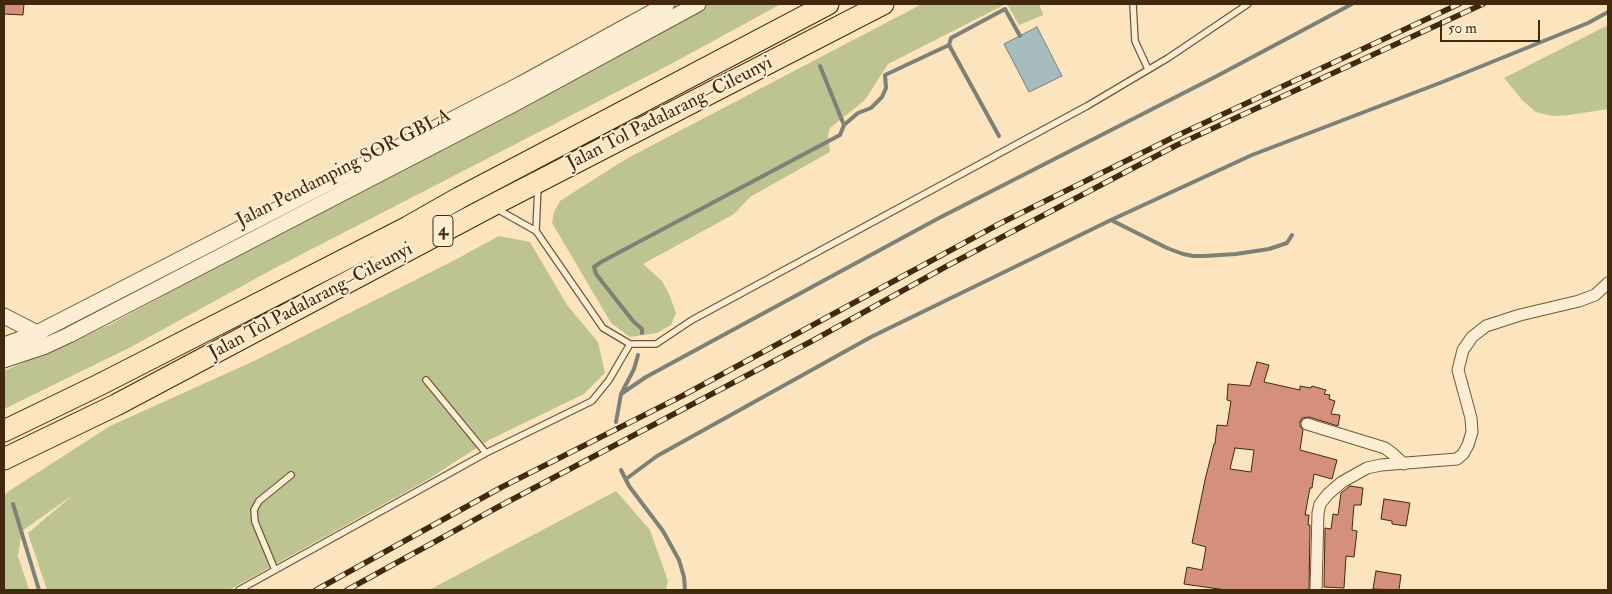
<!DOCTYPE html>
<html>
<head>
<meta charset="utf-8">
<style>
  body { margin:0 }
  #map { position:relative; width:1612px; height:594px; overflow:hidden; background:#fce4be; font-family:"IM FELL Double Pica",serif }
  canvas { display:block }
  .frame { position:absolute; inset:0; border:5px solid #41290d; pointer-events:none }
  .scale { position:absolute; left:1440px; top:20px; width:100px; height:22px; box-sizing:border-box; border:2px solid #41290d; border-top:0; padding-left:6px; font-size:15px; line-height:18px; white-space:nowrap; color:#41290d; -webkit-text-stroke:4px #fdedd5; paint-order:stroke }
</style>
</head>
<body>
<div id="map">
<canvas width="1612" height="594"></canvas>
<div class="frame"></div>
<div class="scale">50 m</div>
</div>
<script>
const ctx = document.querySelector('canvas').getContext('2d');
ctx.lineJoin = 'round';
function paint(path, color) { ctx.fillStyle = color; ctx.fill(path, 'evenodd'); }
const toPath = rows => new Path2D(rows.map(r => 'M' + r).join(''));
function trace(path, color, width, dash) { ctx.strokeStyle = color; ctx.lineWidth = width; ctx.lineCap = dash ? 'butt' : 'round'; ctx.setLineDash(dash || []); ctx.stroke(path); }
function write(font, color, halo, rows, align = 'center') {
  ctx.font = font + ' "IM FELL Double Pica",serif'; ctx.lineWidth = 4; ctx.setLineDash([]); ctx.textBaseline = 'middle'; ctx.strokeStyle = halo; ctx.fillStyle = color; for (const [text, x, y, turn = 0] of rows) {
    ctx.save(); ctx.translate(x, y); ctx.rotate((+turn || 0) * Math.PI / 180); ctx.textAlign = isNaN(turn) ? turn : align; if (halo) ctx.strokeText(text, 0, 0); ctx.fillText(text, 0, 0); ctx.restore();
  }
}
paint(toPath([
  [705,4,781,4,669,65,275,268,129,348,4,409,4,371,109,325],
  [922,4,1006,4,888,64,865,100,830,128,828,134,830,152,750,197,734,214,643,264,662,281,670,296,676,313,671,325,657,333,630,337,611,323,552,223,554,212,560,201,626,159],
  [1007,4,1039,4,1043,15,1019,25],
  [1608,25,1608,109,1569,115,1552,116,1536,112,1523,101,1504,78],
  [499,236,530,242,567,305,598,342,605,373,584,394,489,440,427,480,229,590,47,590,28,533,73,495,22,531,18,556,29,590,4,590,4,495,9,491,110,426,254,361,453,261],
  [616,491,650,530,668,581,666,590,429,590]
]), '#bec491');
const water = toPath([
  [1037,27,1062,76,1029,92,1004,44,1037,27]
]);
paint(water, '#a5bbbd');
trace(water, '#7d8177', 1);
trace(toPath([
  [949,45,951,38,1005,9,1020,36],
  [820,66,844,125],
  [1111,220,1167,248,1183,254,1193,256,1204,256,1236,254,1269,249,1287,243,1292,235],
  [642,333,642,329,633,321,596,274,594,267,601,262,840,135,844,125,858,113,871,108,882,97,886,88,885,75,949,45,999,136],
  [621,394,646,377,939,218,1215,77,1352,4],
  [616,422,621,394,634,369,638,355],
  [621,470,629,486,663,531,679,560,684,577,685,590],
  [626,479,657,456,871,337,1111,220,1252,155,1445,81,1588,23,1608,12],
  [13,504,39,590]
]), '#7d8177', 4);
const building = toPath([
  [4,4,24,4,23,15,4,14,4,4],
  [1257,362,1269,365,1264,382,1300,390,1300,386,1311,388,1312,386,1326,390,1324,394,1330,395,1329,399,1335,401,1331,414,1340,415,1338,426,1309,417,1302,418,1300,422,1300,426,1303,430,1300,450,1337,460,1332,479,1314,474,1312,488,1310,488,1305,515,1309,515,1308,525,1310,525,1309,590,1226,590,1184,584,1187,567,1202,570,1206,547,1192,543,1205,480,1214,444,1215,444,1217,425,1227,426,1231,401,1227,400,1228,384,1250,386,1257,362],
  [1235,448,1254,450,1251,472,1230,469,1235,448],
  [1350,486,1363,488,1361,505,1354,505,1352,530,1357,531,1354,557,1346,556,1344,588,1324,587,1325,528,1331,529,1333,514,1338,515,1341,493,1350,486],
  [1384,499,1410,503,1406,526,1392,524,1392,521,1381,519,1384,499],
  [1376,571,1401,575,1399,590,1373,589,1376,571]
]);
paint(building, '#d58f7d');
trace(building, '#41290d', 1);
const service = toPath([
  [1133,4,1135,41,1148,69],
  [497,209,536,231,603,328,630,344,656,344,692,320,1087,106,1168,58,1248,4],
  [536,231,538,186],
  [426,380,486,453],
  [275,570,255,522,254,510,259,501,291,475],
  [239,590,486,453,592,401,609,380,630,344]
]);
const minor = toPath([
  [1307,424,1385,448,1393,454,1404,464],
  [1316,590,1318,513,1320,504,1328,494,1342,482,1367,468,1381,465,1457,459,1463,454,1468,445,1472,432,1471,418,1458,370,1463,350,1472,337,1486,326,1520,315,1579,301,1595,295,1608,283]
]);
const tertiary = toPath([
  [4,316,37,333,40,338],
  [4,345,37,333,521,84,667,4],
  [4,360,43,347,69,335,512,105,698,4]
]);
const motorway = toPath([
  [4,431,99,385,408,227,459,198,828,4],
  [4,459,116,405,491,206,883,4]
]);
trace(service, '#705839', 8);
trace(minor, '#705839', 13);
trace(tertiary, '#705839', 17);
trace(motorway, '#41290d', 23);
trace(service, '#fdedd5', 5.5);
trace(minor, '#fdedd5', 11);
trace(tertiary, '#fdedd5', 15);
trace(motorway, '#fce4be', 21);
const rail = toPath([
  [316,590,502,487,682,396,999,224,1172,138,1459,4],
  [347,590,498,507,812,341,947,266,1177,145,1483,4]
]);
trace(rail, '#41290d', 5.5);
trace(rail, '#fdedd5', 4, [11]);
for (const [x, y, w] of [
  [443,231,20]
]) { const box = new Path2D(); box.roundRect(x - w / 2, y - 15.5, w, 31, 4); ctx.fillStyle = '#fdedd5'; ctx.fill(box); trace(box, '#41290d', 1); }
write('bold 18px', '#41290d', null, [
  ["4",443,231]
]);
write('19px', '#41290d', '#fdedd5', [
  ["Jalan Tol Padalarang–Cileunyi",670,114,-27],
  ["Jalan Pendamping SOR GBLA",344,169,-27],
  ["Jalan Tol Padalarang–Cileunyi",311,302,-28]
]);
</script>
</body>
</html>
